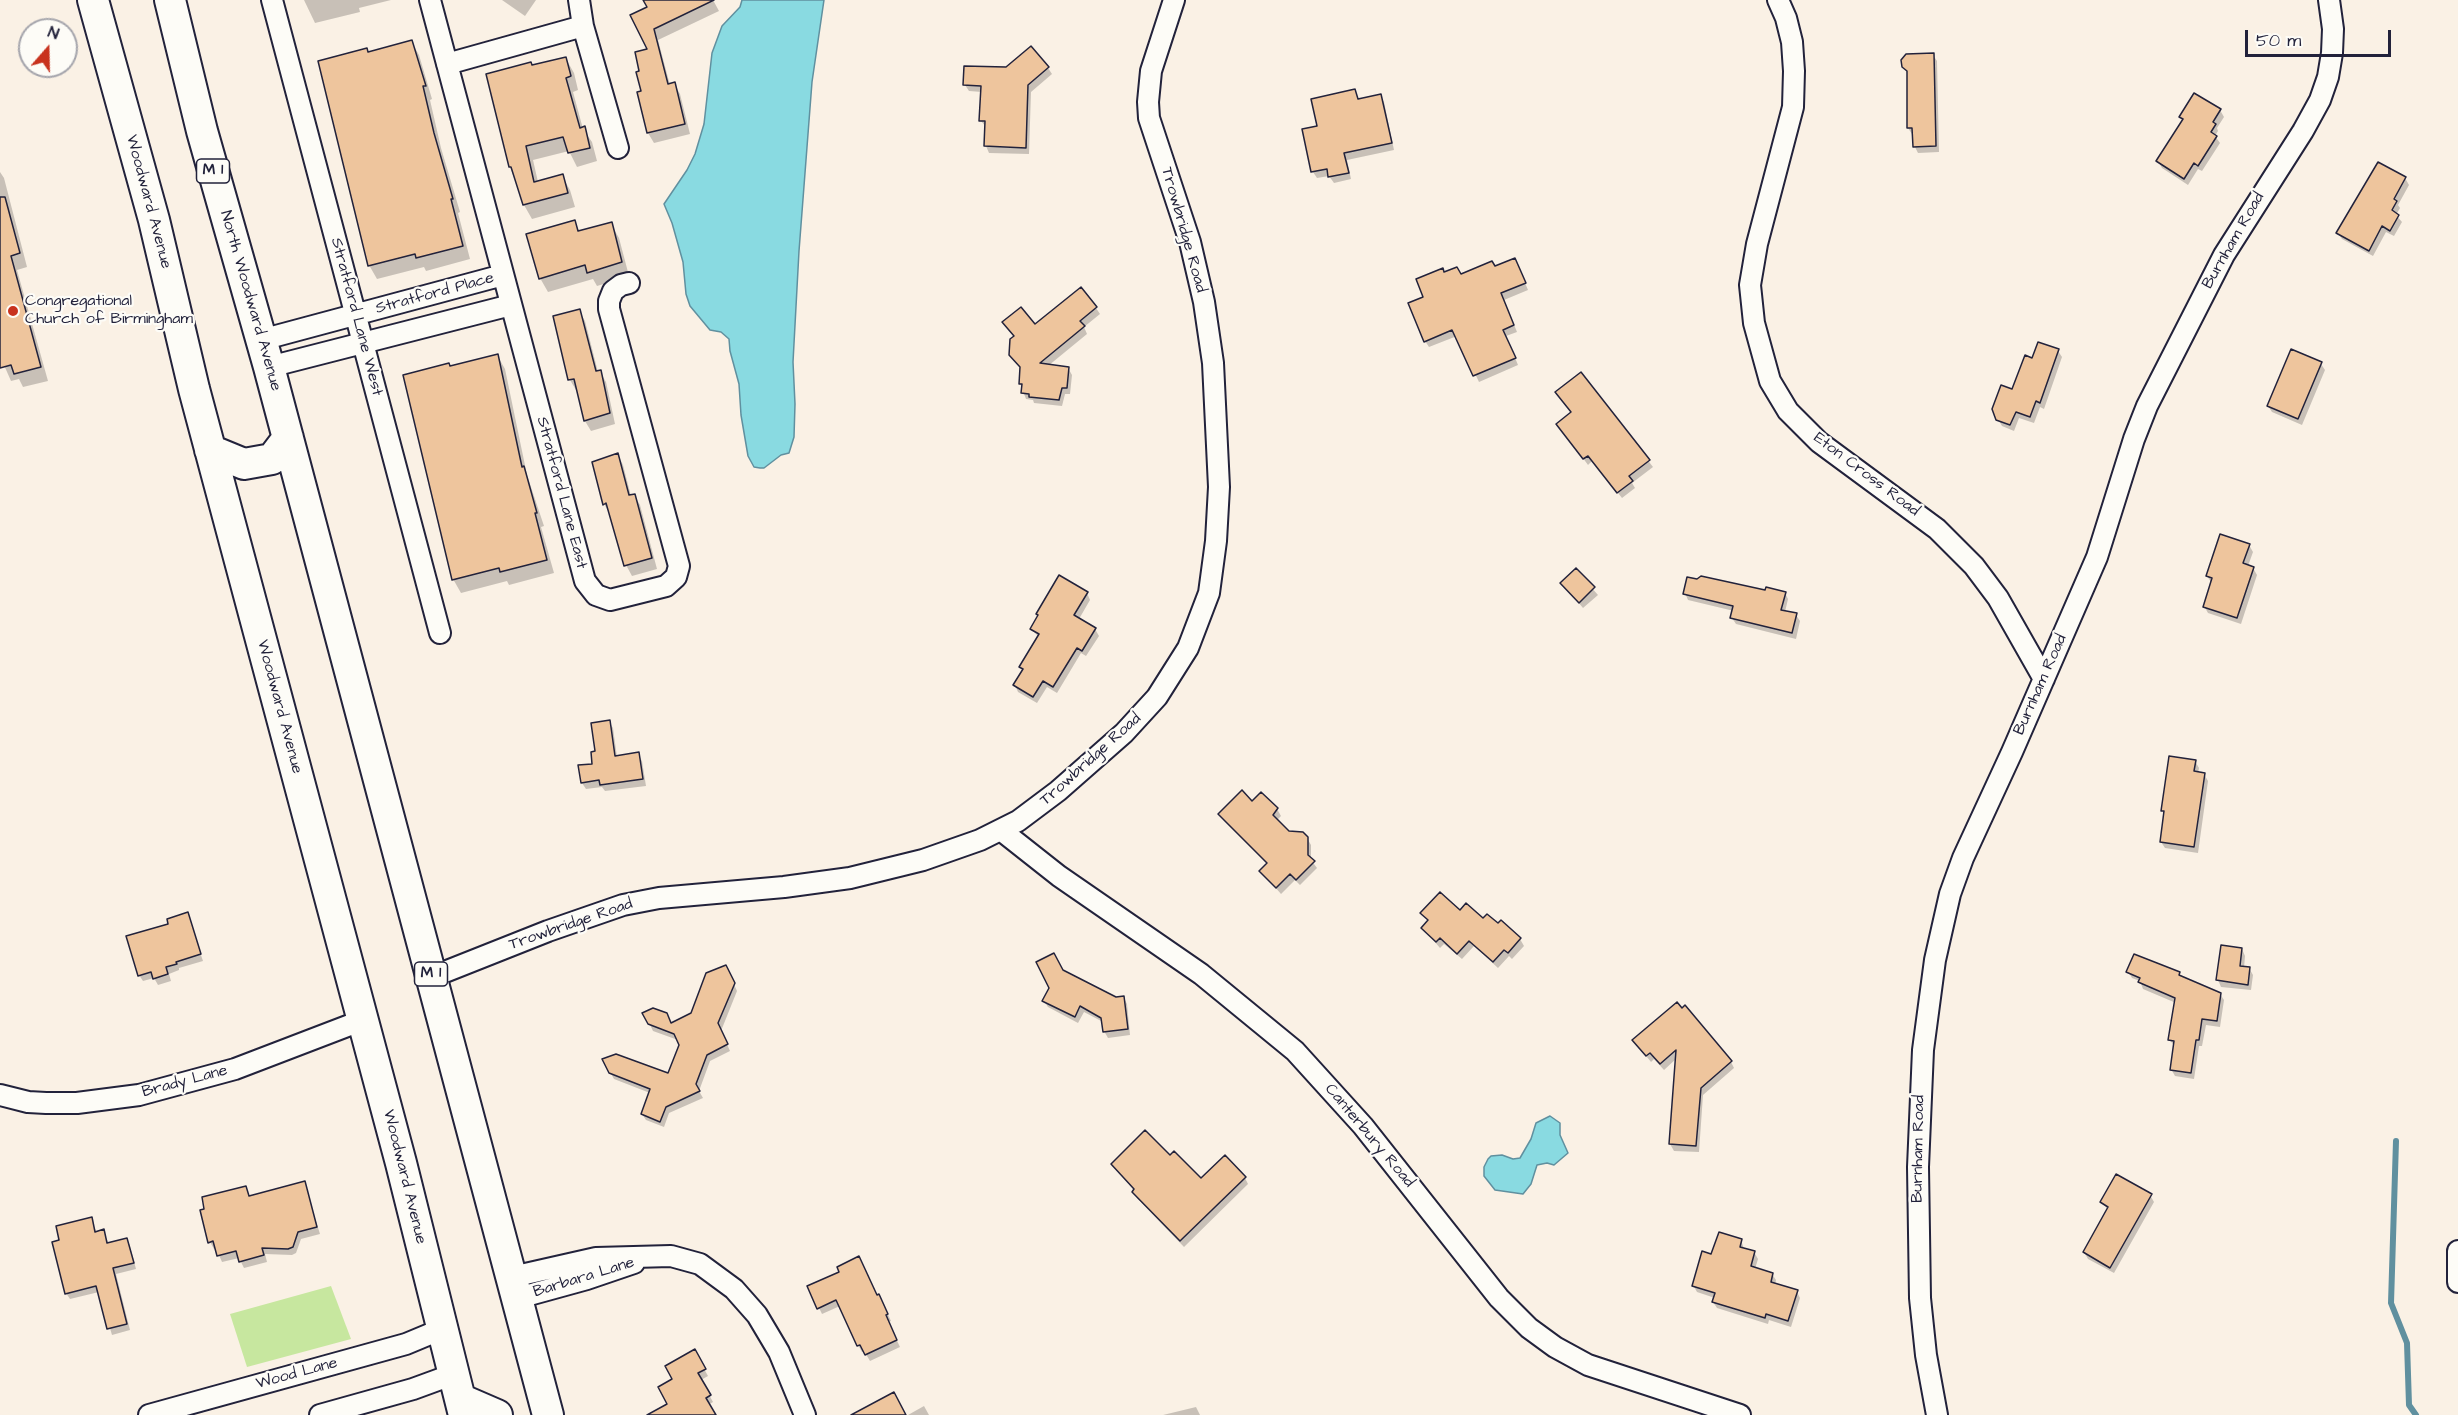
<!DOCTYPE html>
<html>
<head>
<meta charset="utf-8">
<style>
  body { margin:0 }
  #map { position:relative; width:2458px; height:1415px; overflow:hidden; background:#faf1e5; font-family:"Architects Daughter",sans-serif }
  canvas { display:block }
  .north { position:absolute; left:18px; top:18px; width:60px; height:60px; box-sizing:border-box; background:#fdfcf7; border:2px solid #a5a5ac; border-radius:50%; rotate:20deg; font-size:16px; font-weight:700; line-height:24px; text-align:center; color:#22223b }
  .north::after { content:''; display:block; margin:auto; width:21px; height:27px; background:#c8321e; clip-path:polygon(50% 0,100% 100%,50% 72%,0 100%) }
  .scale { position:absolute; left:2245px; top:30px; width:146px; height:27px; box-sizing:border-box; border:3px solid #22223b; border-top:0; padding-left:8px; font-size:18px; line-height:21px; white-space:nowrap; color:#22223b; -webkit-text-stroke:4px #fdfcf7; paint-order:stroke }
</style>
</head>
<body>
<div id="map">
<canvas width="2458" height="1415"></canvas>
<div class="north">N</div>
<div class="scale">50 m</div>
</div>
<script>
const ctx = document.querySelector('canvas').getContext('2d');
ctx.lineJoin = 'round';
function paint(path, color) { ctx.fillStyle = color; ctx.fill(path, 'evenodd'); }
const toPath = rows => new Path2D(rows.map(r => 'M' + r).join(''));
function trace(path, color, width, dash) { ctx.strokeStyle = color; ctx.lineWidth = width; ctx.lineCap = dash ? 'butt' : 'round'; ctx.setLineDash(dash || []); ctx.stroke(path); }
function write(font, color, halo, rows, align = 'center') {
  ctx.font = font + ' "Architects Daughter",sans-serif'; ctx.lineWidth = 4.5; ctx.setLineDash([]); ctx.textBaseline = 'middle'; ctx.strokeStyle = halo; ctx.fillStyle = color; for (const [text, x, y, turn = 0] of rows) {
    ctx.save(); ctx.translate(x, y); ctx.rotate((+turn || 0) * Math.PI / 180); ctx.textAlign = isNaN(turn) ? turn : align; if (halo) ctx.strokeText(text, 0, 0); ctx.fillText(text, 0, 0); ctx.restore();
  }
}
paint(toPath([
  [331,1286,351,1339,247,1367,230,1314]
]), '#c7e79f');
const water = toPath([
  [742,0,824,0,812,82,799,251,793,362,795,404,794,437,789,453,781,455,764,468,760,468,754,467,748,456,741,415,739,384,730,351,729,339,721,332,710,330,690,306,686,294,683,262,672,223,664,204,687,170,695,154,704,124,712,53,722,26,740,7,742,0],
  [1550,1116,1560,1123,1560,1135,1568,1153,1554,1165,1547,1163,1537,1165,1531,1184,1523,1194,1495,1190,1484,1176,1484,1167,1488,1159,1491,1156,1502,1155,1513,1159,1520,1158,1531,1139,1536,1123,1550,1116]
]);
paint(water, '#89dae1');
trace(water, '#60909f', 1.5);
paint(toPath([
  [304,0,391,0,359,8,360,12,315,23],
  [502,0,536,0,525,16],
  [645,0,713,0,719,11,658,40,670,85,674,84,680,94,690,134,654,143,648,133,641,72,649,50,649,8],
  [411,41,419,55,432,99,430,100,441,148,460,212,458,213,470,259,426,271,424,267,377,279,369,265],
  [1933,55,1937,61,1939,152,1918,153,1915,147,1914,134,1912,134,1908,128,1907,73,1903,66],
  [566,59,574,73,578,90,573,92,583,129,592,142,597,161,577,167,569,151,533,160,538,182,562,176,570,190,575,207,532,219,524,205,510,167,533,67],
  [1048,68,1052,74,1031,92,1029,154,989,153,986,146,986,127,981,121,982,92,969,91,965,85],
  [1354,90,1359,100,1380,96,1384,102,1394,150,1347,160,1351,179,1334,183,1329,176,1317,178,1313,172,1303,130,1319,127],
  [2220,110,2224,117,2217,128,2218,131,2215,136,2220,143,2202,171,2198,169,2188,185,2162,168,2158,161,2184,122,2181,117],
  [0,172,4,178,27,267,17,270,48,381,23,387,19,379,11,381,0,356],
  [2405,178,2409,185,2398,205,2400,208,2396,215,2402,222,2394,236,2386,232,2373,256,2342,239,2338,233],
  [574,221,580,232,611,224,619,238,629,276,597,286,593,279,548,292,540,278],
  [1518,266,1528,290,1504,300,1517,332,1506,336,1518,365,1479,382,1457,336,1429,347,1425,341,1425,298,1444,274,1461,276,1495,268],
  [1096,308,1100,314,1084,327,1087,334,1048,366,1068,368,1072,375,1070,394,1065,394,1062,406,1034,403,1033,400,1026,399,1020,383,1022,370,1010,355,1015,337,1004,323,1035,326],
  [579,311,585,321,598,372,600,372,606,382,615,424,591,431,585,421,578,390,576,390,570,380,555,317],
  [2058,351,2062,357,2044,409,2040,407,2034,423,2019,418,2014,431,2002,426,1998,419,2033,360],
  [2292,351,2321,364,2325,370,2302,425,2272,412,2268,406],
  [497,355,505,369,527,475,544,526,541,527,554,573,509,585,507,581,461,593,453,579,450,368],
  [1581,374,1653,467,1632,483,1635,488,1622,498,1592,461,1588,465,1558,424,1572,413],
  [618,455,623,465,631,496,634,495,640,505,657,569,632,576,626,565,610,514,604,504],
  [2249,545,2253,552,2248,566,2253,568,2257,575,2241,624,2208,613,2204,606,2211,582,2207,576],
  [1576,570,1598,595,1583,608,1562,583],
  [1766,592,1785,593,1788,599,1785,612,1796,615,1800,621,1796,639,1736,624,1732,618,1734,611,1688,600,1685,593],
  [1087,593,1090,600,1079,619,1095,629,1099,636,1086,656,1081,653,1057,693,1047,687,1037,703,1018,692,1015,685,1023,671,1021,667,1039,637,1031,629],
  [609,722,613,728,617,757,638,754,642,761,646,786,605,791,602,787,586,789,582,783,594,765,596,753],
  [2195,761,2199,768,2198,774,2204,774,2208,781,2198,853,2165,848,2161,842,2165,815,2163,811],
  [1261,794,1277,809,1281,816,1276,821,1288,832,1307,838,1311,845,1311,860,1317,868,1300,885,1295,880,1281,894,1261,871,1268,865,1224,821,1220,815,1252,803],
  [1460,912,1498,926,1501,922,1520,939,1524,946,1512,959,1509,956,1498,968,1474,946,1462,959,1444,944,1440,948,1423,928,1429,922,1422,913],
  [187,914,203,961,179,968,179,970,169,974,171,981,158,985,154,978,143,981,139,975,170,925],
  [2242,949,2245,956,2244,968,2249,968,2253,975,2251,990,2221,987,2218,980],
  [1062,971,1116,999,1124,998,1127,1004,1130,1035,1108,1038,1104,1031,1103,1022,1084,1012,1078,1023,1048,1007,1044,1001],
  [2128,971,2179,973,2182,978,2220,994,2224,1000,2220,1027,2206,1025,2202,1046,2199,1046,2194,1079,2175,1076,2171,1069,2174,1046,2170,1040,2176,1003,2143,989,2140,981,2132,978],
  [729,973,737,991,721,1031,730,1051,710,1061,699,1091,703,1098,669,1113,664,1127,646,1120,642,1114,650,1093,614,1079,610,1072,669,1075,680,1045,678,1040,653,1031,645,1014,671,1024,692,1015],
  [1634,1041,1731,1062,1734,1068,1703,1095,1699,1152,1674,1151,1670,1144,1677,1058,1664,1070,1654,1059,1651,1062],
  [1170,1157,1201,1180,1245,1178,1248,1184,1184,1247,1137,1198,1134,1192,1135,1191,1112,1165],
  [304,1183,320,1234,301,1239,296,1253,292,1255,265,1254,267,1262,244,1268,239,1258,222,1262,216,1248,214,1249,210,1242,245,1188,250,1198],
  [2150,1195,2154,1202,2114,1273,2088,1259,2084,1252,2108,1210,2102,1202],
  [91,1219,97,1233,103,1231,109,1244,127,1239,130,1246,136,1269,116,1274,130,1330,112,1335,99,1292,70,1299,66,1293,61,1242],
  [1741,1240,1744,1249,1754,1252,1758,1259,1755,1269,1772,1274,1776,1280,1775,1285,1797,1292,1800,1298,1791,1327,1769,1320,1768,1324,1717,1308,1713,1302,1715,1298,1697,1292,1693,1285,1712,1256],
  [809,1287,877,1296,882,1302,891,1321,888,1322,900,1347,870,1361,864,1351,862,1352,858,1345,840,1306,822,1314],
  [694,1351,708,1376,701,1380,713,1402,708,1405,714,1415,670,1415,669,1404,674,1379],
  [924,1406,929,1415,908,1415],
  [1196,1407,1200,1415,1163,1415]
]), '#0003');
trace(toPath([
  [2396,1141,2391,1303,2407,1343,2409,1405,2416,1415]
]), '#60909f', 6);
const building = toPath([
  [643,0,714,0,654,29,668,84,675,82,685,124,647,133,637,92,641,91,636,72,639,71,635,52,647,49,630,15,647,7,643,0],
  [412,40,426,86,423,86,434,133,453,199,451,199,463,246,416,258,415,254,368,266,318,61,367,48,368,52,412,40],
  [1031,46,1049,67,1028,85,1026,148,984,146,985,121,979,121,981,86,963,85,964,66,1006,67,1031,46],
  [1934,53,1936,146,1913,147,1912,128,1907,128,1907,71,1902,67,1901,60,1906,54,1934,53],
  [566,57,571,76,566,78,580,128,585,126,590,148,568,153,563,137,526,146,534,182,563,174,568,193,523,205,511,167,509,167,486,74,531,62,532,65,566,57],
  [1355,89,1358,99,1381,94,1392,143,1344,153,1349,173,1328,177,1327,169,1311,172,1302,129,1317,126,1311,99,1355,89],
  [2194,93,2221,109,2213,122,2216,124,2211,132,2217,136,2198,166,2194,163,2184,179,2156,161,2183,119,2179,117,2194,93],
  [2378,162,2406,177,2394,199,2397,201,2392,210,2399,215,2390,231,2382,226,2369,251,2336,233,2378,162],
  [0,197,5,197,20,253,11,256,41,367,14,374,11,365,0,368,0,197],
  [575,220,578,231,612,222,622,262,587,273,585,265,539,279,526,234,575,220],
  [1515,258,1526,283,1501,293,1514,325,1503,330,1516,358,1473,376,1452,330,1424,342,1408,303,1423,297,1416,279,1443,268,1444,272,1457,267,1461,274,1492,261,1495,266,1515,258],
  [1081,287,1097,307,1080,321,1085,326,1040,363,1069,367,1067,388,1062,388,1059,400,1029,397,1029,394,1021,393,1022,384,1019,384,1020,367,1009,355,1010,339,1014,336,1002,322,1021,307,1035,324,1081,287],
  [580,309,596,371,601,370,610,413,584,421,574,379,568,380,553,316,580,309],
  [2038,342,2059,349,2040,403,2036,401,2030,417,2016,412,2010,425,1996,420,1992,409,2001,385,2012,389,2025,355,2032,358,2038,342],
  [2291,349,2322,362,2298,419,2267,406,2291,349],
  [498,354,522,467,524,466,537,513,535,513,547,560,500,572,499,568,452,580,403,375,449,363,450,366,498,354],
  [1581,372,1650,460,1629,476,1633,481,1617,493,1588,456,1583,459,1556,424,1571,412,1555,392,1581,372],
  [618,453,629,495,635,494,652,558,624,566,606,503,603,505,592,462,618,453],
  [2220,534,2250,544,2243,563,2254,567,2237,618,2203,607,2212,578,2206,576,2220,534],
  [1576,568,1595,587,1579,603,1560,583,1576,568],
  [1059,575,1088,592,1074,615,1096,628,1082,651,1077,648,1053,687,1043,681,1033,697,1013,685,1023,669,1019,667,1039,634,1030,629,1038,615,1036,614,1059,575],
  [1701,576,1765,590,1766,587,1786,592,1781,610,1797,613,1792,633,1730,618,1733,606,1683,594,1687,577,1697,579,1701,576],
  [610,720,615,756,639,752,643,779,600,785,599,780,581,783,578,765,592,764,591,752,595,751,591,723,610,720],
  [2169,756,2196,760,2194,771,2205,773,2194,847,2160,842,2164,811,2161,811,2169,756],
  [1242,790,1252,801,1261,792,1278,808,1273,815,1289,831,1303,832,1308,837,1308,855,1315,861,1296,880,1290,874,1276,888,1259,871,1267,863,1218,814,1242,790],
  [1440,892,1460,910,1466,903,1483,918,1487,914,1498,923,1501,920,1521,938,1508,953,1504,950,1493,962,1469,941,1457,954,1440,938,1436,942,1421,928,1428,920,1420,913,1440,892],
  [188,912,201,954,176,962,177,964,166,967,168,974,153,979,151,972,138,976,126,936,168,924,167,919,188,912],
  [2221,945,2242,948,2240,966,2250,967,2248,985,2216,980,2221,945],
  [1054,953,1063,970,1116,997,1124,996,1128,1029,1103,1032,1101,1018,1080,1006,1075,1017,1042,1001,1049,988,1036,962,1054,953],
  [2134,954,2180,972,2179,975,2221,993,2217,1021,2202,1019,2199,1040,2196,1040,2191,1073,2170,1070,2174,1041,2168,1040,2175,998,2138,982,2140,978,2126,972,2134,954],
  [726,965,735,983,718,1023,728,1044,707,1055,696,1084,700,1091,666,1107,660,1122,641,1114,650,1089,609,1073,602,1059,616,1054,668,1073,679,1045,674,1034,648,1024,642,1013,653,1008,667,1013,671,1023,691,1013,706,973,726,965],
  [1677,1002,1682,1008,1685,1005,1732,1061,1701,1088,1696,1146,1669,1144,1676,1050,1660,1064,1650,1053,1646,1056,1632,1040,1677,1002],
  [1145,1130,1170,1155,1174,1151,1201,1178,1225,1155,1246,1177,1180,1241,1132,1192,1134,1189,1111,1164,1145,1130],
  [2116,1174,2152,1194,2110,1268,2083,1252,2108,1207,2100,1202,2116,1174],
  [305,1181,317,1227,298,1232,293,1247,288,1249,262,1248,264,1255,239,1262,236,1251,217,1256,213,1241,208,1243,200,1210,204,1209,202,1197,246,1186,249,1196,305,1181],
  [92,1217,95,1232,104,1229,107,1243,127,1238,134,1263,113,1268,127,1324,107,1329,96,1286,65,1294,52,1242,59,1240,56,1226,92,1217],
  [1719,1232,1742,1239,1740,1247,1755,1251,1751,1266,1773,1273,1771,1282,1798,1290,1788,1321,1766,1314,1765,1318,1712,1302,1715,1293,1692,1286,1702,1251,1711,1254,1719,1232],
  [859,1256,877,1295,879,1294,888,1314,886,1315,897,1340,865,1355,860,1345,857,1346,836,1300,817,1309,807,1286,839,1272,837,1267,859,1256],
  [695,1349,706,1369,698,1373,711,1395,706,1398,716,1415,647,1415,667,1404,658,1387,672,1379,665,1366,695,1349],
  [894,1392,906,1415,851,1415,894,1392]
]);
paint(building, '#eec59d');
trace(building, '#22223b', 1.5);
const minor = toPath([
  [272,0,440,633],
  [430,0,585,581,596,595,610,600,666,586,676,577,679,566,609,309,609,301,613,291,621,285,629,283],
  [579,0,583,26,618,148],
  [1778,0,1786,18,1792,42,1794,71,1793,107,1757,244,1750,285,1754,323,1770,381,1788,411,1819,442,1937,529,1974,566,1998,598,2044,679],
  [447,64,583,26],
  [261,340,503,275],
  [269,367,511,305],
  [1002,831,1059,876,1201,974,1295,1051,1363,1126,1499,1298,1529,1328,1555,1347,1588,1365,1740,1415],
  [432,977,548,931,623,905,659,898,784,887,850,878,923,860,980,840,1018,821,1058,791,1124,733,1157,697,1188,648,1209,593,1216,541,1219,487,1213,363,1204,302,1190,242,1149,118,1148,102,1151,71,1174,0],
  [0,1095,28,1102,46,1103,77,1103,139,1095,235,1069,363,1020],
  [2458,1251,2458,1282],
  [512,1277,596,1258,671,1256,700,1264,734,1289,757,1315,779,1352,805,1415],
  [518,1298,587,1279,634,1263],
  [149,1415,406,1344,442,1329],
  [320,1415,413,1389,454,1374],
  [1937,1415,1926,1355,1920,1298,1918,1167,1923,1050,1935,960,1950,894,1963,858,2012,752,2097,557,2134,439,2147,406,2224,255,2303,131,2320,100,2328,77,2332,53,2333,29,2329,0]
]);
const primary = toPath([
  [93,0,154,220,194,389,401,1163,464,1415],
  [170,0,202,131,269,367,548,1415],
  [210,450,244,464,272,459,288,438],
  [460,1399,497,1415]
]);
trace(minor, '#22223b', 24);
trace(primary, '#22223b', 34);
trace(minor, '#fdfcf7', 20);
trace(primary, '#fdfcf7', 30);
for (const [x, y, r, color] of [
  [13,311,6,"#c8321e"]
]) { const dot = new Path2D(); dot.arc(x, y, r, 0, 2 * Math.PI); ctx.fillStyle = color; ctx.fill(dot); trace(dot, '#fdfcf7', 2); }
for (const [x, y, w] of [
  [213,171,33],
  [431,974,33]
]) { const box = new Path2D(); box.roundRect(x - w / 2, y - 12, w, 24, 4.5); ctx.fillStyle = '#fdfcf7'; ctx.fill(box); trace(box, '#22223b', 1.5); }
write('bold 15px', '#22223b', null, [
  ["M 1",213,171],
  ["M 1",431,974]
]);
write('16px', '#22223b', '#fdfcf7', [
  ["Woodward Avenue",148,202,75],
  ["Trowbridge Road",1183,230,74],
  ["Burnham Road",2234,241,-60],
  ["Stratford Place",435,294,-15],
  ["North Woodward Avenue",250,301,74],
  ["Stratford Lane West",356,317,75],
  ["Eton Cross Road",1866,475,37],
  ["Stratford Lane East",561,493,75],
  ["Burnham Road",2041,685,-66],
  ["Woodward Avenue",279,707,75],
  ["Trowbridge Road",1091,760,-42],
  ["Trowbridge Road",571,925,-19],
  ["Brady Lane",185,1082,-15],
  ["Canterbury Road",1369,1136,50],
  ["Burnham Road",1919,1149,-89],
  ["Woodward Avenue",404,1177,76],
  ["Barbara Lane",584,1278,-17],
  ["Wood Lane",297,1374,-15]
]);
write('16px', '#22223b', '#fdfcf7', [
  ["Congregational",25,302],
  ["Church of Birmingham",25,320]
], 'left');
</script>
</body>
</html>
